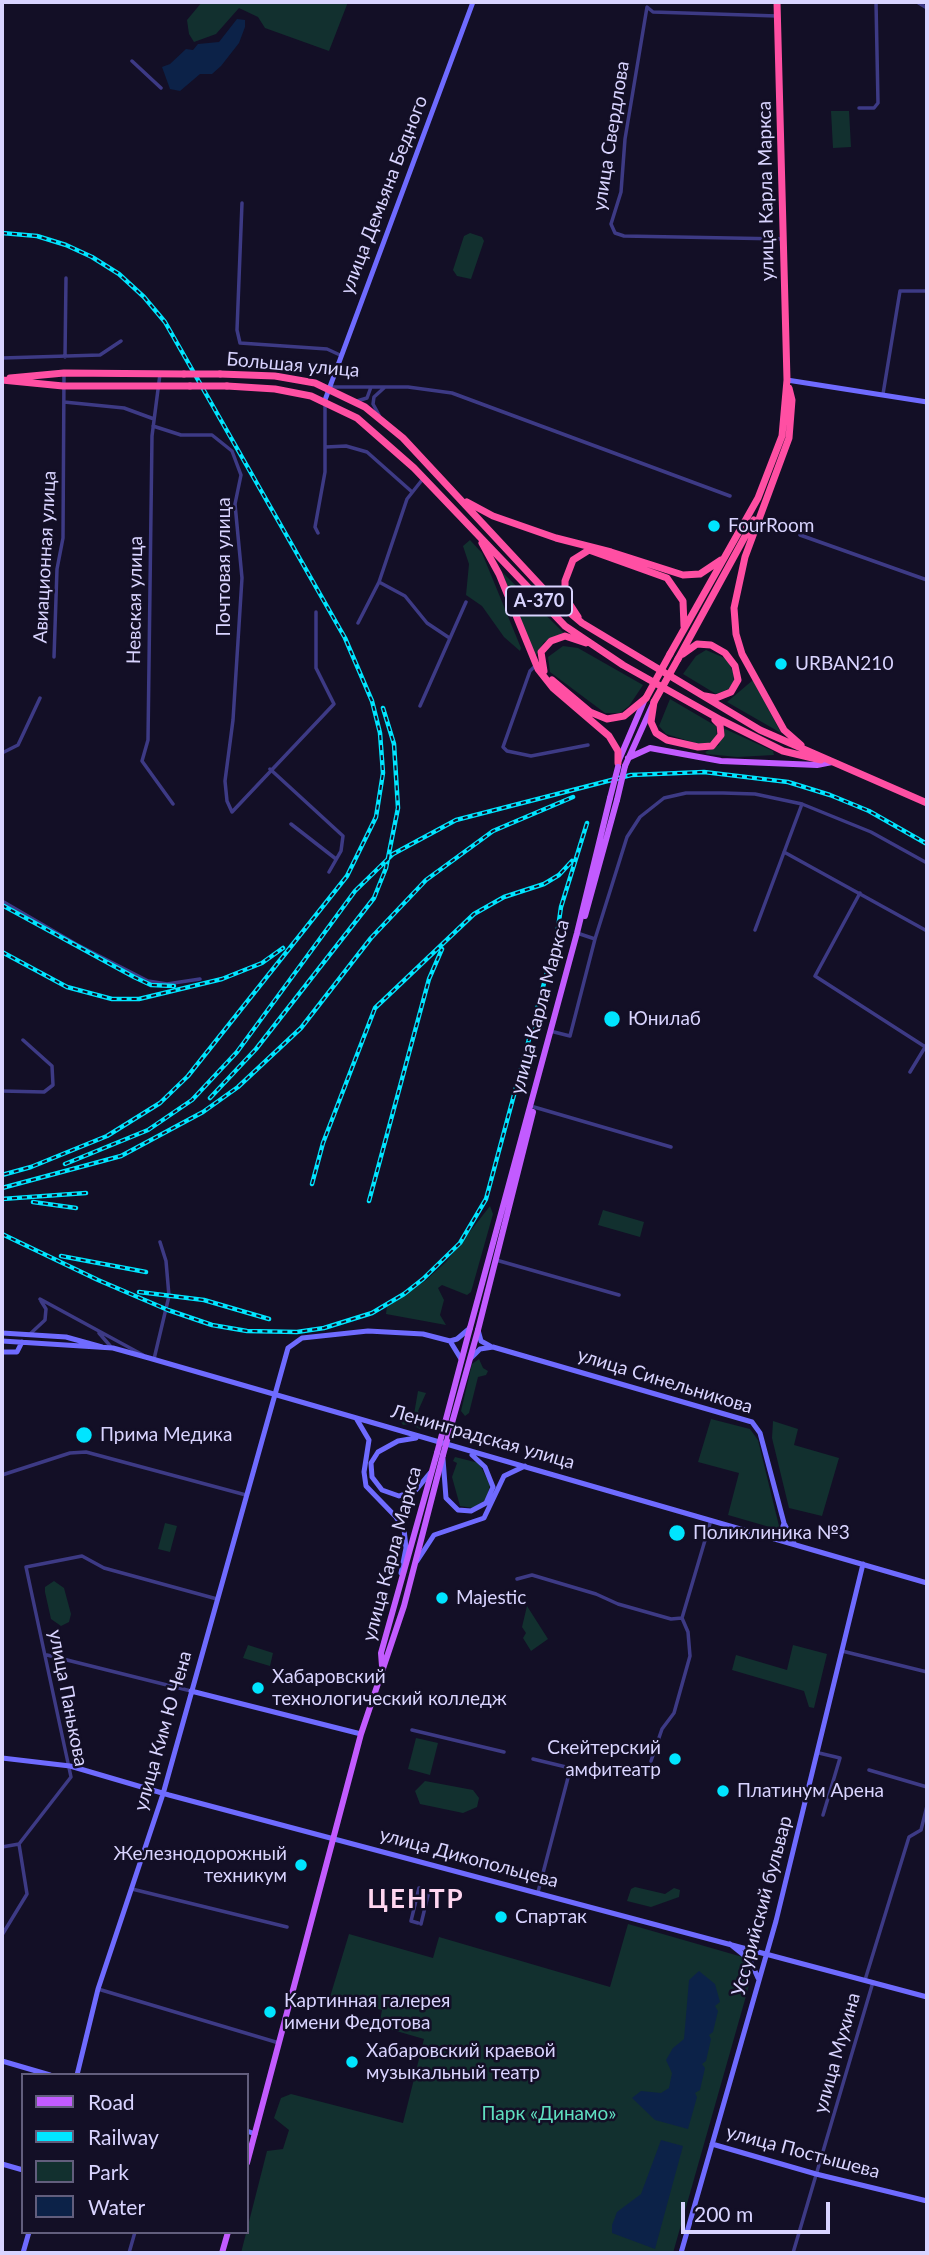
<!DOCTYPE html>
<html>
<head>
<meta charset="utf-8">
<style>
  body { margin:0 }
  #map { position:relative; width:929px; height:2255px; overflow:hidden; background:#130f26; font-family:Lato,sans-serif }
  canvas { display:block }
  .frame { position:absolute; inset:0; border:4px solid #d9d4ff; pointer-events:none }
  .legend { position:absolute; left:21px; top:2073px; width:228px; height:161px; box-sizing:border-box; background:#130f26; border:2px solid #625e7d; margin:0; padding:9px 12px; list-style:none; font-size:21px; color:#d9d4ff }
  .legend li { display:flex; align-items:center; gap:14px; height:35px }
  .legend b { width:35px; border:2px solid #625e7d }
  .scale { position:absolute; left:681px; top:2202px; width:149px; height:32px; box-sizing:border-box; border:4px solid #d9d4ff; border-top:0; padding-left:9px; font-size:21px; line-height:24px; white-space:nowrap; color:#d9d4ff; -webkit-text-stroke:5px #130f26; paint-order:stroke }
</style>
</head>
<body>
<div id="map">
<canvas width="929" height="2255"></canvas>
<div class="frame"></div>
<ul class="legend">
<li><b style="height:9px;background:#c25bff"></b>Road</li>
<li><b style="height:9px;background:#00e5ff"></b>Railway</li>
<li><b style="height:19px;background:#12302f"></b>Park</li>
<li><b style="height:19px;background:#0c2248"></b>Water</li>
</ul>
<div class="scale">200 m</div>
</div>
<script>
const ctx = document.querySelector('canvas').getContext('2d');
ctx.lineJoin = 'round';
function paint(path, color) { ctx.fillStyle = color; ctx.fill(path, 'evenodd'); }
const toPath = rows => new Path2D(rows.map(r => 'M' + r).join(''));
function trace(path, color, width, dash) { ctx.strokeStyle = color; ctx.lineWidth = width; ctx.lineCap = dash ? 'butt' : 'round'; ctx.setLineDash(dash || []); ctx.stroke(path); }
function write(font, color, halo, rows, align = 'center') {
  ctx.font = font + ' Lato,sans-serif'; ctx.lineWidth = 5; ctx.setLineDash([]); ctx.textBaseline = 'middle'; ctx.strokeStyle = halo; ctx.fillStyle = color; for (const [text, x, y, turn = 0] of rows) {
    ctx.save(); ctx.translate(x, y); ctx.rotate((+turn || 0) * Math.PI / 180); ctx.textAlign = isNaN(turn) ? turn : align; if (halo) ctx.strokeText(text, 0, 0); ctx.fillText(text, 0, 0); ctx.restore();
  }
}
paint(toPath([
  [202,2,348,2,329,51,265,28,258,17,239,8,216,34,194,42,189,34,187,20],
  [831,111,849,111,851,147,833,148],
  [470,233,482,237,484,241,471,279,457,276,453,270,464,236],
  [470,540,482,553,521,648,520,651,504,637,482,606,466,595,469,564,463,546],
  [502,572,564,633,544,642,535,657],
  [563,646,578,648,643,685,629,706,620,713,605,713,550,672,548,657],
  [706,650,727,659,733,672,734,682,729,689,716,694,683,674,696,656],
  [753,680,781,733,727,702],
  [670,699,716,726,717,736,712,742,702,745,666,734,659,726],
  [723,728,773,751,774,755,737,757,707,754,705,752,719,745],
  [490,1206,493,1214,471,1292,467,1295,442,1285,438,1288,444,1300,440,1315,446,1325,386,1314,387,1306,425,1281,446,1262],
  [603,1210,644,1222,640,1237,598,1225],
  [479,1359,483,1368,488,1371,486,1375,478,1377,469,1413,465,1416,461,1411,472,1364],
  [418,1391,426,1393,418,1411,425,1421,420,1429,410,1424,403,1425,399,1419,413,1420],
  [711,1419,750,1429,758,1440,780,1530,728,1515,739,1473,698,1462],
  [773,1421,798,1429,794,1445,839,1458,822,1516,789,1508,772,1438],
  [455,1457,479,1463,490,1485,486,1500,473,1508,460,1506,452,1477,457,1463,453,1461],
  [165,1523,177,1526,170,1552,158,1549],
  [54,1581,64,1588,71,1614,69,1622,61,1626,51,1619,45,1592,45,1587],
  [527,1606,548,1639,531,1651,523,1638,526,1633,522,1627],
  [248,1645,273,1653,270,1666,243,1658],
  [793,1645,827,1654,814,1708,809,1707,804,1691,732,1670,736,1655,787,1670],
  [416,1738,438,1743,430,1775,408,1769],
  [425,1781,473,1790,479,1798,477,1807,463,1813,420,1804,415,1791],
  [635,1887,665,1894,674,1888,680,1890,679,1897,651,1907,627,1901,631,1889],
  [628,1924,746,1958,750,1982,673,2253,241,2253,267,2151,283,2149,289,2130,274,2118,281,2098,291,2094,403,2123,424,2039,379,2026,382,2010,330,1997,349,1934,433,1958,439,1937,610,1987]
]), '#12302f');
paint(toPath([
  [237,19,245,20,245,27,239,43,221,66,212,74,200,74,180,91,170,89,162,67,170,64,186,49,193,50,198,44,219,42],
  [699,1971,715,1984,720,2002,715,2006,718,2011,713,2032,709,2035,711,2039,706,2061,702,2064,705,2068,700,2090,695,2093,697,2097,688,2129,655,2120,632,2098,641,2091,661,2093,669,2088,672,2073,666,2060,673,2048,684,2039,689,1980],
  [661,2140,683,2146,655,2249,612,2233,612,2225,617,2212,641,2194]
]), '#0c2248');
trace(toPath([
  [917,2,927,8],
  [777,16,653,12,647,7,625,139,621,192,611,224,615,233,624,236,783,239],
  [132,61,161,88],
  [859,108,874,108,878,103,876,2],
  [242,203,237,330,240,343,327,349,340,355],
  [65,357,66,278],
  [2,358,100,355,121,341],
  [160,374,152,436,148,740,142,761,173,804],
  [330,387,408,387,452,393,730,496],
  [883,394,900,291,927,291],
  [357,401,367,398,371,387],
  [64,402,124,408,154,419],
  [379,415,373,404,374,397,385,387],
  [153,426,181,435,212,435,232,451,241,475,235,504,242,578,233,720,225,781,227,801,232,812,334,704,316,668,316,612],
  [326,447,346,446,367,452,411,491],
  [318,533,315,527,325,472,325,404],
  [800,535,927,580],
  [379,582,405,596,427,623,448,637],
  [358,623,379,582,407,499,422,480],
  [54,657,57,569,63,538,64,373],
  [536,665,530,671,503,747,507,751,531,756,588,745],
  [420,706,466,602],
  [2,753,18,745,40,698],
  [270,769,343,836,341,851,329,872],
  [291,824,336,859],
  [784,852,927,931],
  [860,893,815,976,927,1048],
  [2,901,76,944,148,981,167,984,200,979],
  [755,930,802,804],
  [580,934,595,939],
  [554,1032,570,1036,595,939,627,837,640,817,664,798,686,793,723,793,755,794,802,804,871,832,927,863],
  [910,1072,927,1044],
  [2,1091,44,1092,53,1085,52,1066,23,1040],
  [534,1107,671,1147],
  [496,1260,619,1295],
  [40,1299,143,1355],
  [99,1333,112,1348],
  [30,1334,45,1320,46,1309,41,1301],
  [154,1359,169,1296,166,1261,160,1242],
  [2,1475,70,1453,86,1452,246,1495],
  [517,1579,532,1575,596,1594,618,1604,671,1619,682,1618],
  [842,1651,927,1672],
  [47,1655,191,1691],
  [412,1730,504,1752],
  [819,1753,840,1758,823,1815],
  [533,1759,566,1767,569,1774,538,1892],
  [651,1761,662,1729,674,1713,690,1656,688,1632,682,1618,711,1520],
  [869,1770,927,1787],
  [2,1847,19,1844],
  [132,1889,287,1927],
  [418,1923,411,1921,419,1888],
  [421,1924,429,1891],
  [2,1935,27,1894,19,1844,71,1777,26,1567,82,1556,104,1568,217,1599],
  [865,1980,909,1837,921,1830,927,1806],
  [98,1989,279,2043],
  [129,2253,135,2232],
  [793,2253,873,1982]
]), '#3d3a85', 3.5);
trace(toPath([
  [787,380,927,402],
  [325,400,473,2],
  [478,1330,481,1341,490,1346],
  [2,1333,66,1337,102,1347],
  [2,1341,113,1348,149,1358,927,1583],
  [450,1341,461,1359],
  [2,1352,17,1352,22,1342],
  [471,1358,480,1349,493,1347,752,1422,760,1433,784,1523,795,1545],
  [356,1418,369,1440,364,1472,366,1486,396,1517,404,1529,406,1548,401,1573],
  [416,1438,398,1441,378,1452,371,1463,372,1477,382,1490,399,1496,416,1490,430,1473],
  [443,1459,446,1498,458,1510,471,1511,486,1503,493,1487,485,1467,472,1455],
  [774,1539,781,1532,784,1523],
  [417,1561,434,1535,484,1518,504,1476,525,1466],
  [191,1691,361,1734],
  [2,1758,70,1766,169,1795,927,1997],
  [730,1944,750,1960,758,1978],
  [2,2061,50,2075],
  [77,2075,98,1989,163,1794,288,1348,302,1338,368,1331,423,1334,450,1341,457,1339,470,1328],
  [247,2131,255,2134],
  [712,2144,816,2174,927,2201],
  [2,2164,23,2170],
  [23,2253,29,2232],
  [681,2253,776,1921,863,1564]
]), '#6f6bff', 5);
trace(toPath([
  [628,758,650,748,721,761,817,765,832,762],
  [619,760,645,699],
  [625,766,653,704],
  [585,916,617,800],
  [470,1328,577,933,610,798],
  [478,1330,533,1112],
  [382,1666,381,1653,437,1453],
  [247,2163,361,1734,404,1606,443,1455],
  [222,2253,228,2232]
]), '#c25bff', 6);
trace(toPath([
  [220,374,275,376,315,383,365,407,403,438,550,596,582,623,760,730,927,803],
  [10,378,64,373,184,374],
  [2,380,63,386,190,386],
  [227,386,275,389,311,396,357,418,414,468,565,626,623,665,721,720,783,751,821,760],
  [789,388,792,400,789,438,745,557,734,608,736,634,742,654,784,730,801,745],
  [467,502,493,516,556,538,611,552,683,575,700,574,721,560],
  [482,543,499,574,538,669,553,688,609,736,618,751,618,763],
  [578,617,565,597,565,581,573,560,589,550,667,578,683,601,684,626],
  [670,654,758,498,782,436,787,380,777,2],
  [683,654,697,644,711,645,725,653,735,666,738,680,731,692,716,698,705,696],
  [678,659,754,520],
  [544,671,541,652,551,641,565,636,586,643],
  [552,680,590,712,607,719,624,716,646,698],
  [654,702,651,722,656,733,667,740,698,747,712,746,721,735,720,725,715,720]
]), '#ff4fa3', 7);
const rail = toPath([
  [2,233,37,236,66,245,92,257,119,274,144,297,165,322,345,638,372,701,380,733,383,773,376,817,347,876,188,1076,160,1103,107,1136,31,1167,2,1175],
  [2,905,134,977,151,985,174,986],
  [2,952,67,987,112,999,139,999,222,979,262,963,283,948],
  [210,1098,256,1049,374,898,386,868,398,808,394,744,383,708],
  [65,1164,148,1130,192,1100,237,1052,355,891,393,854,456,820,631,775,704,772,788,782,830,795,869,811,927,844],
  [312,1184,323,1143,375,1008,474,914,504,897,544,884,559,875,572,861],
  [2,1188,121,1156,203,1112,238,1087,301,1028,371,938,426,880,493,831,573,797],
  [2,1199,86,1193],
  [369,1201,429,979,442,949],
  [33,1202,76,1208],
  [2,1234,98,1280,168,1310,212,1325,247,1331,297,1332,324,1328,372,1313,404,1294,423,1279,460,1243,486,1199,557,935,561,907,587,823],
  [61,1256,146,1272],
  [139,1292,204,1300,269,1319]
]);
trace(rail, '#00e5ff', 4.5);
trace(rail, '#130f26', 2, [5]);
trace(toPath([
  [610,798,618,767],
  [617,800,625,766],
  [437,1453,470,1328],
  [443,1455,478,1330]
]), '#c25bff', 6);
trace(toPath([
  [184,374,220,374],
  [190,386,227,386],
  [646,698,670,654],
  [654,702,678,659]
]), '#ff4fa3', 7);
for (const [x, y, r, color] of [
  [714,526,7,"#00e5ff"],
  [781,664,7,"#00e5ff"],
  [612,1019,9,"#00e5ff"],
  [84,1435,9,"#00e5ff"],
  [677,1533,9,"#00e5ff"],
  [442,1598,7,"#00e5ff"],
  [258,1688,7,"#00e5ff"],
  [675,1759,7,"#00e5ff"],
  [723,1791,7,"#00e5ff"],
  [301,1865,7,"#00e5ff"],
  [501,1917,7,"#00e5ff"],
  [270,2012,7,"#00e5ff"],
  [352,2062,7,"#00e5ff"]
]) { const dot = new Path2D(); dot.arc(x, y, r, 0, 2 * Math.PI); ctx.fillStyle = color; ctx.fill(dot); trace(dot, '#130f26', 2.5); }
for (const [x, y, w] of [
  [539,601,66]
]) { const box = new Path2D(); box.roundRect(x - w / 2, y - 14.5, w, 29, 5); ctx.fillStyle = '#130f26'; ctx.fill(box); trace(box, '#d9d4ff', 2); }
write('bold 18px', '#d9d4ff', null, [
  ["А-370",539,601]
]);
write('19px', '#d9d4ff', '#130f26', [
  ["улица Свердлова",611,136,-81],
  ["улица Карла Маркса",766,191,-91],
  ["улица Демьяна Бедного",384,195,-69],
  ["Большая улица",293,365,5],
  ["Авиационная улица",45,557,-87],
  ["Почтовая улица",224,567,-90],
  ["Невская улица",135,600,-89],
  ["улица Карла Маркса",540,1007,-75],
  ["улица Синельникова",665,1381,17],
  ["Ленинградская улица",483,1437,16],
  ["улица Карла Маркса",392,1554,-75],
  ["улица Панькова",68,1698,79],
  ["улица Ким Ю Чена",163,1731,-74],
  ["улица Дикопольцева",469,1858,15],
  ["Уссурийский бульвар",762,1906,-75],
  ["улица Мухина",837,2053,-74],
  ["улица Постышева",803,2152,15]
]);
write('19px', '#d9d4ff', '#130f26', [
  ["FourRoom",728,526],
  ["URBAN210",795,664],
  ["Юнилаб",628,1019],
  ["Прима Медика",100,1435],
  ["Поликлиника №3",693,1533],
  ["Majestic",456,1598],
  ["Хабаровский",272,1677],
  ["технологический колледж",272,1699],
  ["Скейтерский",661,1748,"right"],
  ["амфитеатр",661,1770,"right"],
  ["Платинум Арена",737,1791],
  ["Железнодорожный",287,1854,"right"],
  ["техникум",287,1876,"right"],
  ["Спартак",515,1917],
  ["Картинная галерея",284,2001],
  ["имени Федотова",284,2023],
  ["Хабаровский краевой",366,2051],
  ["музыкальный театр",366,2073]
], 'left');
write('19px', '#5fe0c0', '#130f26', [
  ["Парк «Динамо»",549,2114]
]);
ctx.letterSpacing = '2px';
write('bold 26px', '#ffd6f0', '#130f26', [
  ["ЦЕНТР",416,1900]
]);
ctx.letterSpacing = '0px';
</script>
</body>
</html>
